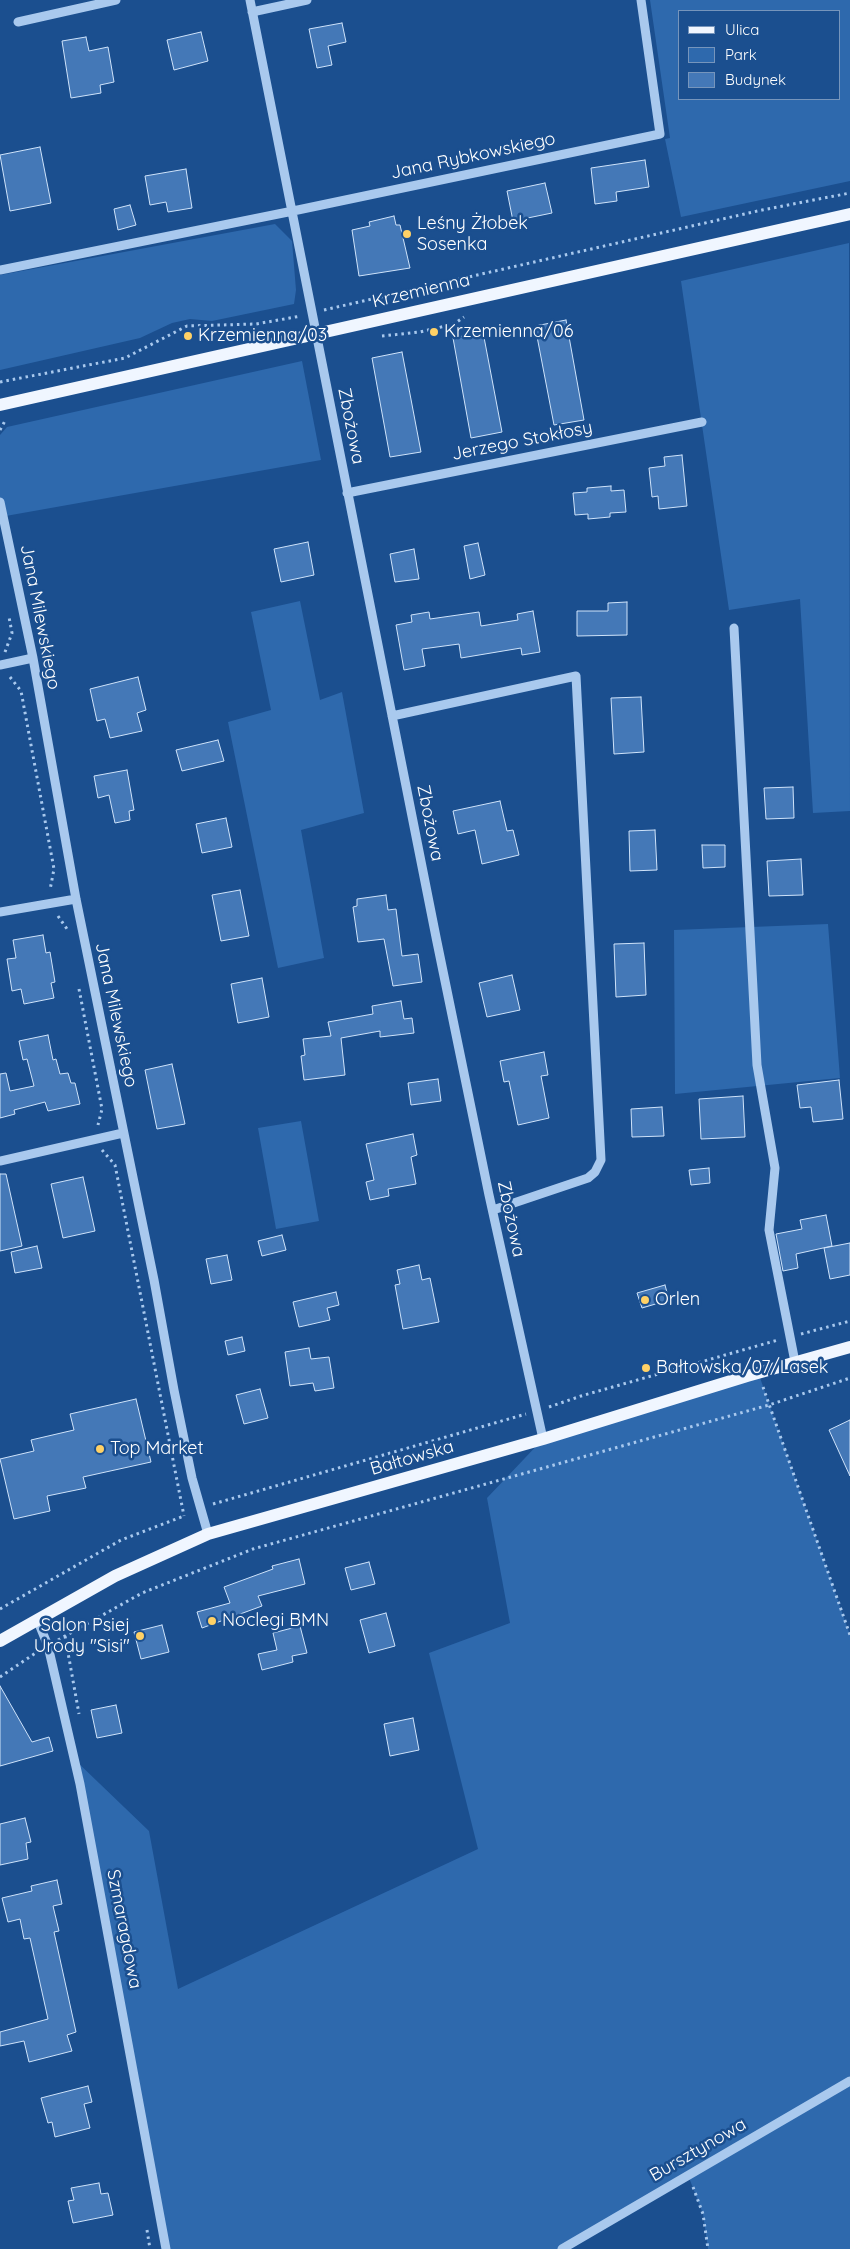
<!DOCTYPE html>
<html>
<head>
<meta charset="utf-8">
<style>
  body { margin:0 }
  #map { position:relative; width:850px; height:2249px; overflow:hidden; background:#1b4f8f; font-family:Quicksand,sans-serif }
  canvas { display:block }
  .legend { position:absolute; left:678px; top:10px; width:162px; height:90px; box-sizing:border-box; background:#1b4f8f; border:1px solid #7695bc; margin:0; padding:6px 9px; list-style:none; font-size:15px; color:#fff }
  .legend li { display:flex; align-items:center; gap:10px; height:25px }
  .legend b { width:25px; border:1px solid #7695bc }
</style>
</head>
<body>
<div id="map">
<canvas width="850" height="2249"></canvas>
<ul class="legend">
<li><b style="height:6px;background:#f0f6ff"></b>Ulica</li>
<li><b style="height:14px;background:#2e69ad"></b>Park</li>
<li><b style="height:14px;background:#4478b7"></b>Budynek</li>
</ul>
</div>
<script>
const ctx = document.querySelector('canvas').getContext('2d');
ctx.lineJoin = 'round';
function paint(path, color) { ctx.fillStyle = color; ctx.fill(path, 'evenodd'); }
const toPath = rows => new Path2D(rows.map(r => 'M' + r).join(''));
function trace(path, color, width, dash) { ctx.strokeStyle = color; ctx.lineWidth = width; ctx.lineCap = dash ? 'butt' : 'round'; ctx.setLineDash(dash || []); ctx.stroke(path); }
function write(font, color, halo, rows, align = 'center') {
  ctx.font = font + ' Quicksand,sans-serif'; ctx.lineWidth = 5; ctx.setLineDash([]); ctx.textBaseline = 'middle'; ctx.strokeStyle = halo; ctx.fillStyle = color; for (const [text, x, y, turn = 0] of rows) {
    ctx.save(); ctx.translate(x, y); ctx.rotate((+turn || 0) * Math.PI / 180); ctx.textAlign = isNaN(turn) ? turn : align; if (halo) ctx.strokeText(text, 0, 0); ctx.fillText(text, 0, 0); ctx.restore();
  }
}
paint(toPath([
  [650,0,850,0,850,181,681,217,665,139,670,138],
  [679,11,839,11,839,99,679,99],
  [275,224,292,241,296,290,294,304,212,321,190,319,172,323,140,338,0,370,0,275],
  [849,243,850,811,813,813,800,599,729,610,681,281],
  [302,361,321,460,0,517,0,435,7,427],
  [300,601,320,700,342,692,364,813,301,830,324,958,278,968,228,722,271,710,251,612],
  [828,924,840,1078,675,1094,674,930],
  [301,1121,319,1221,276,1229,258,1128],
  [758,1372,850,1635,850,2249,708,2249,703,2214,688,2175,562,2249,166,2249,74,1759,149,1831,178,1989,478,1849,429,1653,510,1623,487,1498,543,1439]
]), '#2e69ad');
const building = toPath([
  [342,23,346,42,328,46,332,65,317,68,309,29,342,23],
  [201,32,208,61,174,70,167,40,201,32],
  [86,37,89,51,108,47,114,82,100,85,101,93,71,98,62,41,86,37],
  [40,147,51,203,10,211,0,155,40,147],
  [645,160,649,187,616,192,617,201,595,204,591,168,645,160],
  [186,169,192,208,168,212,166,202,150,205,145,176,186,169],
  [545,183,552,213,513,221,507,191,545,183],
  [130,205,136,225,118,230,114,209,130,205],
  [394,216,396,225,400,225,410,268,359,276,352,230,370,226,369,222,394,216],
  [566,320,584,420,554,425,535,326,566,320],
  [483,332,502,432,471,438,453,338,483,332],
  [402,352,421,452,390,457,372,358,402,352],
  [682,455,687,506,659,509,658,496,652,497,649,468,665,466,664,457,682,455],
  [611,486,611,491,624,490,626,512,610,513,610,517,588,519,588,514,575,515,573,493,587,492,587,488,611,486],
  [308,542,314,575,281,582,274,549,308,542],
  [478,543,485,575,470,579,464,546,478,543],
  [414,549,419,579,395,582,390,554,414,549],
  [627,602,627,635,577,636,577,611,608,611,608,603,627,602],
  [533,611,540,652,522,655,521,648,461,658,459,644,422,649,425,666,404,670,396,625,412,622,411,615,429,612,430,619,479,612,481,626,518,620,517,614,533,611],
  [138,677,146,710,137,713,142,731,110,738,105,719,97,721,90,689,138,677],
  [641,697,644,752,614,754,611,698,641,697],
  [218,740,224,761,182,771,176,750,218,740],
  [127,770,134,810,129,811,130,820,115,823,109,795,98,798,94,776,127,770],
  [793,787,794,818,766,819,764,788,793,787],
  [500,801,507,831,513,830,519,855,482,864,475,830,458,834,453,811,500,801],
  [226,818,232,847,202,853,196,824,226,818],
  [655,830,657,870,630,871,629,831,655,830],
  [702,845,725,845,725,867,703,868,702,845],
  [801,859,803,895,769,896,767,861,801,859],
  [240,890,249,936,221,941,212,895,240,890],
  [386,895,388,910,396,909,402,956,418,954,422,982,393,986,384,939,358,942,353,907,357,906,357,899,386,895],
  [43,935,46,953,50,952,55,982,51,983,54,998,24,1004,21,989,12,991,7,959,16,958,13,940,43,935],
  [644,943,646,995,616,997,614,944,644,943],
  [512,975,520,1010,487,1017,479,983,512,975],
  [262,978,269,1017,238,1023,231,984,262,978],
  [401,1001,404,1019,412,1018,414,1033,380,1037,380,1031,341,1038,345,1075,304,1080,301,1056,305,1055,303,1039,331,1036,328,1022,373,1014,372,1006,401,1001],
  [48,1035,53,1060,56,1059,60,1074,68,1073,71,1083,75,1083,80,1104,48,1111,45,1102,14,1110,15,1114,0,1118,0,1074,6,1073,10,1091,34,1086,27,1059,23,1060,19,1041,48,1035],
  [544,1052,548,1075,541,1076,549,1118,518,1125,509,1081,504,1082,500,1061,544,1052],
  [172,1064,185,1124,157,1129,145,1070,172,1064],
  [438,1079,441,1101,411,1105,408,1083,438,1079],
  [839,1080,843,1119,813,1122,811,1107,800,1108,797,1085,839,1080],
  [743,1096,745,1137,701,1139,699,1099,743,1096],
  [662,1107,664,1136,632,1137,631,1109,662,1107],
  [413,1134,417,1155,411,1157,416,1184,388,1189,389,1196,370,1200,366,1182,374,1180,366,1144,413,1134],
  [709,1168,710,1183,691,1185,689,1170,709,1168],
  [0,1174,6,1174,22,1246,0,1251,0,1174],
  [83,1177,95,1231,63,1238,51,1184,83,1177],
  [826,1215,832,1246,796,1254,798,1268,783,1271,776,1234,802,1229,800,1220,826,1215],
  [282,1235,286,1250,262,1256,258,1241,282,1235],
  [850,1243,850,1275,830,1279,824,1248,850,1243],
  [37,1246,42,1268,15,1273,11,1252,37,1246],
  [227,1255,232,1280,211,1284,206,1259,227,1255],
  [419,1265,422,1280,430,1278,439,1322,403,1329,395,1285,400,1284,397,1270,419,1265],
  [665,1285,669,1300,642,1308,637,1293,665,1285],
  [336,1292,339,1305,327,1308,330,1320,299,1327,293,1302,336,1292],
  [242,1337,245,1351,228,1355,225,1341,242,1337],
  [309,1348,311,1359,329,1357,334,1388,315,1391,313,1383,290,1386,285,1352,309,1348],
  [260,1389,268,1418,244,1424,236,1395,260,1389],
  [136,1399,151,1462,83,1477,86,1488,47,1496,50,1511,14,1519,0,1459,34,1451,31,1440,74,1430,70,1414,136,1399],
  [850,1420,850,1476,829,1430,850,1420],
  [299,1559,305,1584,258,1596,262,1606,202,1628,197,1612,230,1603,224,1587,273,1569,272,1566,299,1559],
  [369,1562,375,1584,351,1590,345,1568,369,1562],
  [386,1613,395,1646,369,1653,360,1620,386,1613],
  [162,1625,169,1652,141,1659,134,1632,162,1625],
  [300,1626,307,1653,292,1656,293,1662,262,1670,258,1654,277,1650,273,1633,300,1626],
  [0,1686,32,1742,49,1737,53,1751,0,1766,0,1686],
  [116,1705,122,1733,97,1738,91,1710,116,1705],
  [413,1718,419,1750,390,1756,384,1724,413,1718],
  [25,1818,31,1842,26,1843,28,1859,0,1865,0,1824,25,1818],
  [57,1880,62,1904,53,1906,59,1931,54,1932,76,2032,67,2035,72,2051,29,2062,24,2041,0,2046,0,2032,48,2019,30,1938,24,1939,20,1919,8,1922,2,1898,32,1891,31,1886,57,1880],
  [88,2086,92,2102,84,2104,90,2128,55,2137,52,2122,48,2123,41,2098,88,2086],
  [99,2183,101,2194,108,2193,113,2215,73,2223,68,2201,74,2200,71,2188,99,2183]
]);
paint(building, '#4478b7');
trace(building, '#cfe3fa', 1);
trace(toPath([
  [324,310,762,210,850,193],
  [382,336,420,332,454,324,464,317],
  [0,382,125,358,187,326,256,324,301,316],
  [0,430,6,419],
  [5,652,12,633,9,617],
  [10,677,21,691,54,869,50,890],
  [58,916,67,929],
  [79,989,102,1109,98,1125],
  [102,1150,115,1165,184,1516],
  [801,1334,850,1321],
  [763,1387,850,1635],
  [549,1407,581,1396,778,1340],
  [213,1504,526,1414],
  [0,1609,121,1540,184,1516],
  [65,1636,79,1714],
  [58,1640,142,1593,253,1549,769,1405,850,1378],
  [0,1677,37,1652],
  [693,2187,703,2214,708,2249],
  [147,2230,150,2249]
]), '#a9c9ee', 3, [2.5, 4]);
trace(toPath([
  [250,0,437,942,489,1195,543,1439],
  [252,12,307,0],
  [18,22,116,0],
  [0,270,293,211,660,134,641,0],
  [347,493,702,422],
  [0,502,33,658,76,899,154,1280,174,1390,192,1478,208,1534],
  [734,628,757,1065,775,1168,769,1230,795,1362],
  [0,665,33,658],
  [392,716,576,676,601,1160,595,1172,588,1178,493,1210],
  [0,912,76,899],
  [0,1161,123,1133],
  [37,1619,48,1646,80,1784,166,2249],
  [562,2249,850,2081]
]), '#a9c9ee', 9);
trace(toPath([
  [0,405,850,214],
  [0,1641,115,1576,208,1534,543,1439,747,1376,850,1347]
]), '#f0f6ff', 12);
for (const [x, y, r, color] of [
  [407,234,5,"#ffd166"],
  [434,332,5,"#ffd166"],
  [188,336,5,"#ffd166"],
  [645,1300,5,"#ffd166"],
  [646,1368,5,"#ffd166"],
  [100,1449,5,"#ffd166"],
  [212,1621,5,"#ffd166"],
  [140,1636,5,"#ffd166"]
]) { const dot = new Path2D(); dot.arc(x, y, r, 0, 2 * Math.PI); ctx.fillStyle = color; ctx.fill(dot); trace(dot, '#1b4f8f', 2); }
write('18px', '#fff', '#1b4f8f', [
  ["Jana Rybkowskiego",473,156,-12],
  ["Krzemienna",421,291,-13],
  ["Zbożowa",351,426,79],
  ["Jerzego Stokłosy",522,441,-11],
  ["Jana Milewskiego",40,617,79],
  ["Zbożowa",430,823,79],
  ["Jana Milewskiego",116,1015,78],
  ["Zbożowa",511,1219,78],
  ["Bałtowska",412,1458,-16],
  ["Szmaragdowa",124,1929,79],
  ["Bursztynowa",698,2150,-30]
]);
write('18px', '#fff', '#1b4f8f', [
  ["Leśny Żłobek",417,224],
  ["Sosenka",417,245],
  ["Krzemienna/06",444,332],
  ["Krzemienna/03",198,336],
  ["Orlen",655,1300],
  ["Bałtowska/07/Lasek",656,1368],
  ["Top Market",110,1449],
  ["Noclegi BMN",222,1621],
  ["Salon Psiej",130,1626,"right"],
  ["Urody \"Sisi\"",130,1647,"right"]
], 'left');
</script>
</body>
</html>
